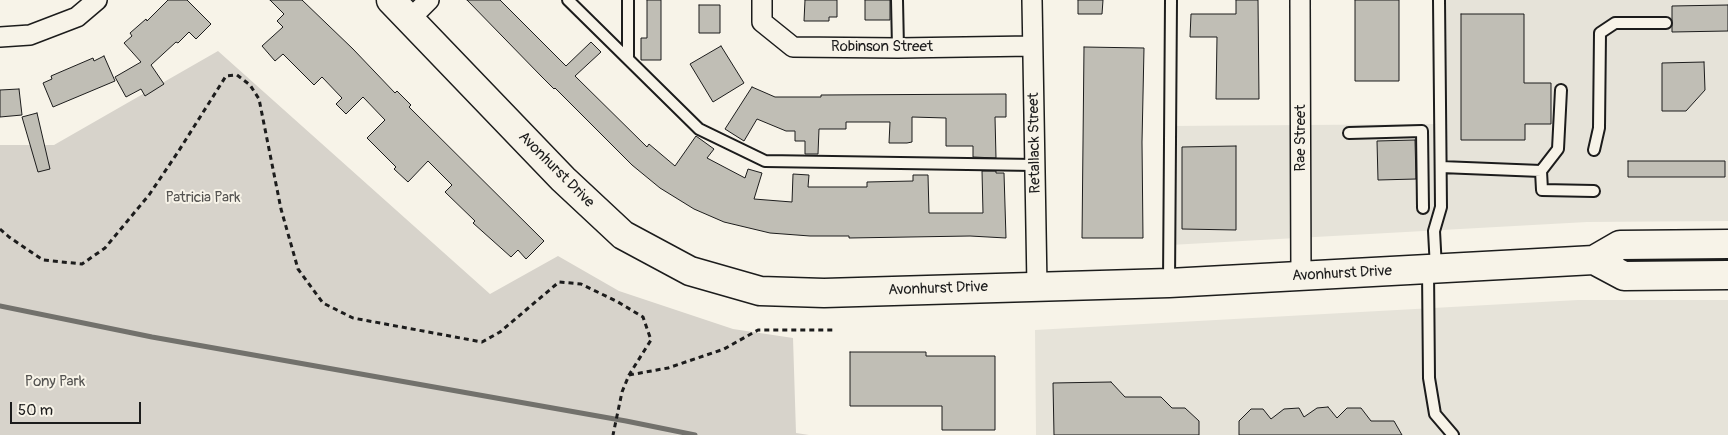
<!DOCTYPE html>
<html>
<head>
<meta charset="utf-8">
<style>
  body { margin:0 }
  #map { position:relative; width:1728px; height:435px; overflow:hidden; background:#f7f3e8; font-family:Pangolin,sans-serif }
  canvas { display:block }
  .scale { position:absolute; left:10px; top:402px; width:131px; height:22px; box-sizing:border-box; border:2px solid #1c1c1c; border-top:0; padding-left:6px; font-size:15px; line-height:18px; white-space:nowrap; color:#1c1c1c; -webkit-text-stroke:4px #f7f3e8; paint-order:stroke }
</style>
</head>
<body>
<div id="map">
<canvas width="1728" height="435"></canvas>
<div class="scale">50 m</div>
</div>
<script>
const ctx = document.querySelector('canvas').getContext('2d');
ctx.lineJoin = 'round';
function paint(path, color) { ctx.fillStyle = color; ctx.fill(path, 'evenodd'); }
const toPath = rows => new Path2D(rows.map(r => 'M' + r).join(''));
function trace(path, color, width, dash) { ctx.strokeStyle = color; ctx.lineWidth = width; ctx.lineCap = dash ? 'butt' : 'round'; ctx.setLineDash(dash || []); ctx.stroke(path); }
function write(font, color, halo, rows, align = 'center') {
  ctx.font = font + ' Pangolin,sans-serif'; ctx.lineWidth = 4; ctx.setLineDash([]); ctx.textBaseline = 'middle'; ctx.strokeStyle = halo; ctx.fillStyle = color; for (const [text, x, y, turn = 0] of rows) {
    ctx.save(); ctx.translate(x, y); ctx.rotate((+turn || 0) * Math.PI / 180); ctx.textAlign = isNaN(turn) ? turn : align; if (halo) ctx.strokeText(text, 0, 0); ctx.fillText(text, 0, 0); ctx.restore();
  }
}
paint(toPath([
  [1442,0,1728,0,1728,221,1587,222,1170,245,1170,126,1441,124],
  [1578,300,1728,300,1728,435,1036,435,1035,330]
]), '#e6e3d9');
paint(toPath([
  [218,51,490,294,558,256,619,291,733,329,793,338,796,433,809,435,0,435,0,145,54,145]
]), '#d7d3cb');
trace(toPath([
  [0,306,152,337,626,421,695,435]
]), '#72716c', 5);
const building = toPath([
  [168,0,187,0,211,24,196,39,189,32,178,43,176,42,151,65,164,84,145,96,141,89,126,97,115,77,141,62,124,43,132,36,130,33,146,19,147,21,168,0],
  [270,0,302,0,353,49,395,93,397,91,411,105,409,107,544,241,526,259,518,250,511,257,473,223,475,221,445,192,452,185,428,161,408,182,394,169,396,167,367,138,385,120,363,97,346,114,336,104,342,98,322,77,314,85,283,54,275,61,262,46,283,27,277,21,284,14,270,0],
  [467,0,500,0,566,66,591,42,601,52,575,76,647,147,649,144,675,166,696,136,714,149,707,158,745,178,748,169,762,173,754,199,792,202,793,174,809,175,808,187,867,187,867,182,913,181,913,175,928,175,929,213,983,213,982,171,996,171,996,173,1004,173,1006,238,970,236,849,238,849,236,810,236,770,233,724,222,694,209,660,188,632,165,555,88,554,89,541,76,467,0],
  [647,0,661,0,661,60,641,60,641,38,647,38,647,0],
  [805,0,837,0,837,17,829,17,829,21,804,21,805,0],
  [865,0,890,0,890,20,865,20,865,0],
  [1078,0,1103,0,1102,14,1078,14,1078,0],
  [1236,0,1258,0,1259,99,1216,99,1217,37,1190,37,1191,14,1236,14,1236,0],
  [1355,0,1399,0,1399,81,1355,81,1355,0],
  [699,5,720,5,720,33,699,33,699,5],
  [1728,5,1728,31,1672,32,1672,6,1728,5],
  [1461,14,1524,14,1524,83,1551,83,1551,124,1525,124,1525,140,1461,140,1461,14],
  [721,46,744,83,713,102,690,64,721,46],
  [1084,47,1144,48,1142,142,1143,238,1082,238,1084,47],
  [104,56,115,81,53,107,43,83,52,79,51,76,93,58,94,61,104,56],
  [1704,62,1705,90,1686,111,1662,111,1662,63,1704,62],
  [752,87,775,97,821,97,821,95,1006,94,1006,117,995,117,996,158,973,157,973,146,946,146,946,118,912,117,912,142,907,143,889,143,890,122,846,122,846,129,819,129,818,154,805,154,805,141,795,141,795,131,786,131,757,119,744,141,725,129,752,87],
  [19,89,22,115,0,117,0,90,19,89],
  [37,113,50,169,38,172,22,117,37,113],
  [1415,140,1416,179,1378,180,1377,141,1415,140],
  [1236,146,1236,230,1182,229,1182,147,1236,146],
  [1628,161,1725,161,1725,177,1628,177,1628,161],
  [850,352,926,352,926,356,995,356,995,430,942,430,942,406,850,406,850,352],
  [1111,382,1125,397,1161,397,1172,408,1185,408,1199,421,1199,435,1054,435,1053,383,1111,382],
  [1328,407,1337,418,1347,408,1361,408,1371,421,1394,421,1402,435,1239,435,1239,421,1251,409,1263,409,1271,419,1284,409,1299,408,1304,417,1317,408,1328,407]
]);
paint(building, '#c0beb5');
trace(building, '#1c1c1c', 1);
const lane = toPath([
  [568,0,699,129,765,161,1035,165],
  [628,0,628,58],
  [897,0,898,48],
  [1349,133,1422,131,1423,208],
  [1594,150,1599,128,1600,33,1615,23,1666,23],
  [1441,167,1541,171,1542,190,1594,191],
  [1541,171,1558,149,1561,90],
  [1436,268,1434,231,1441,207,1439,0],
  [1428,270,1429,378,1435,414,1453,435],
  [1169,282,1171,0]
]);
const street = toPath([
  [762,0,762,22,793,47,898,48,1032,46],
  [1032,0,1037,286],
  [1300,0,1301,276],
  [410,19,429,0],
  [0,37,30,35,77,17,97,0]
]);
const secondary = toPath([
  [391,0,563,179,623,235,690,271,760,291,824,293,1169,283,1594,260,1620,245,1728,244],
  [1594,260,1624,276,1728,275]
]);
trace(lane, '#1c1c1c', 14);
trace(street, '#1c1c1c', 22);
trace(secondary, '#1c1c1c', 31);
trace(toPath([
  [0,229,9,237,43,260,82,264,105,248,149,195,178,152,226,76,237,75,250,85,259,99,281,209,298,269,323,303,353,318,482,342,500,332,559,282,581,284,618,302,643,317,651,340,629,375,622,392,613,435],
  [629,375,668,368,724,349,758,330,833,330]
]), '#1c1c1c', 3, [5, 4]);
trace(lane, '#f7f3e8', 10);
trace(street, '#f7f3e8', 19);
trace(secondary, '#f7f3e8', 28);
write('15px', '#1c1c1c', '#f7f3e8', [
  ["Robinson Street",882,47],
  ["Rae Street",1301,138,-90],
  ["Retallack Street",1035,143,-91],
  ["Avonhurst Drive",556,170,45],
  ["Avonhurst Drive",1342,274,-3],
  ["Avonhurst Drive",938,289,-2]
]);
write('15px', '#545351', '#f7f3e8', [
  ["Patricia Park",203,198],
  ["Pony Park",55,382]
]);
</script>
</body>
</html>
